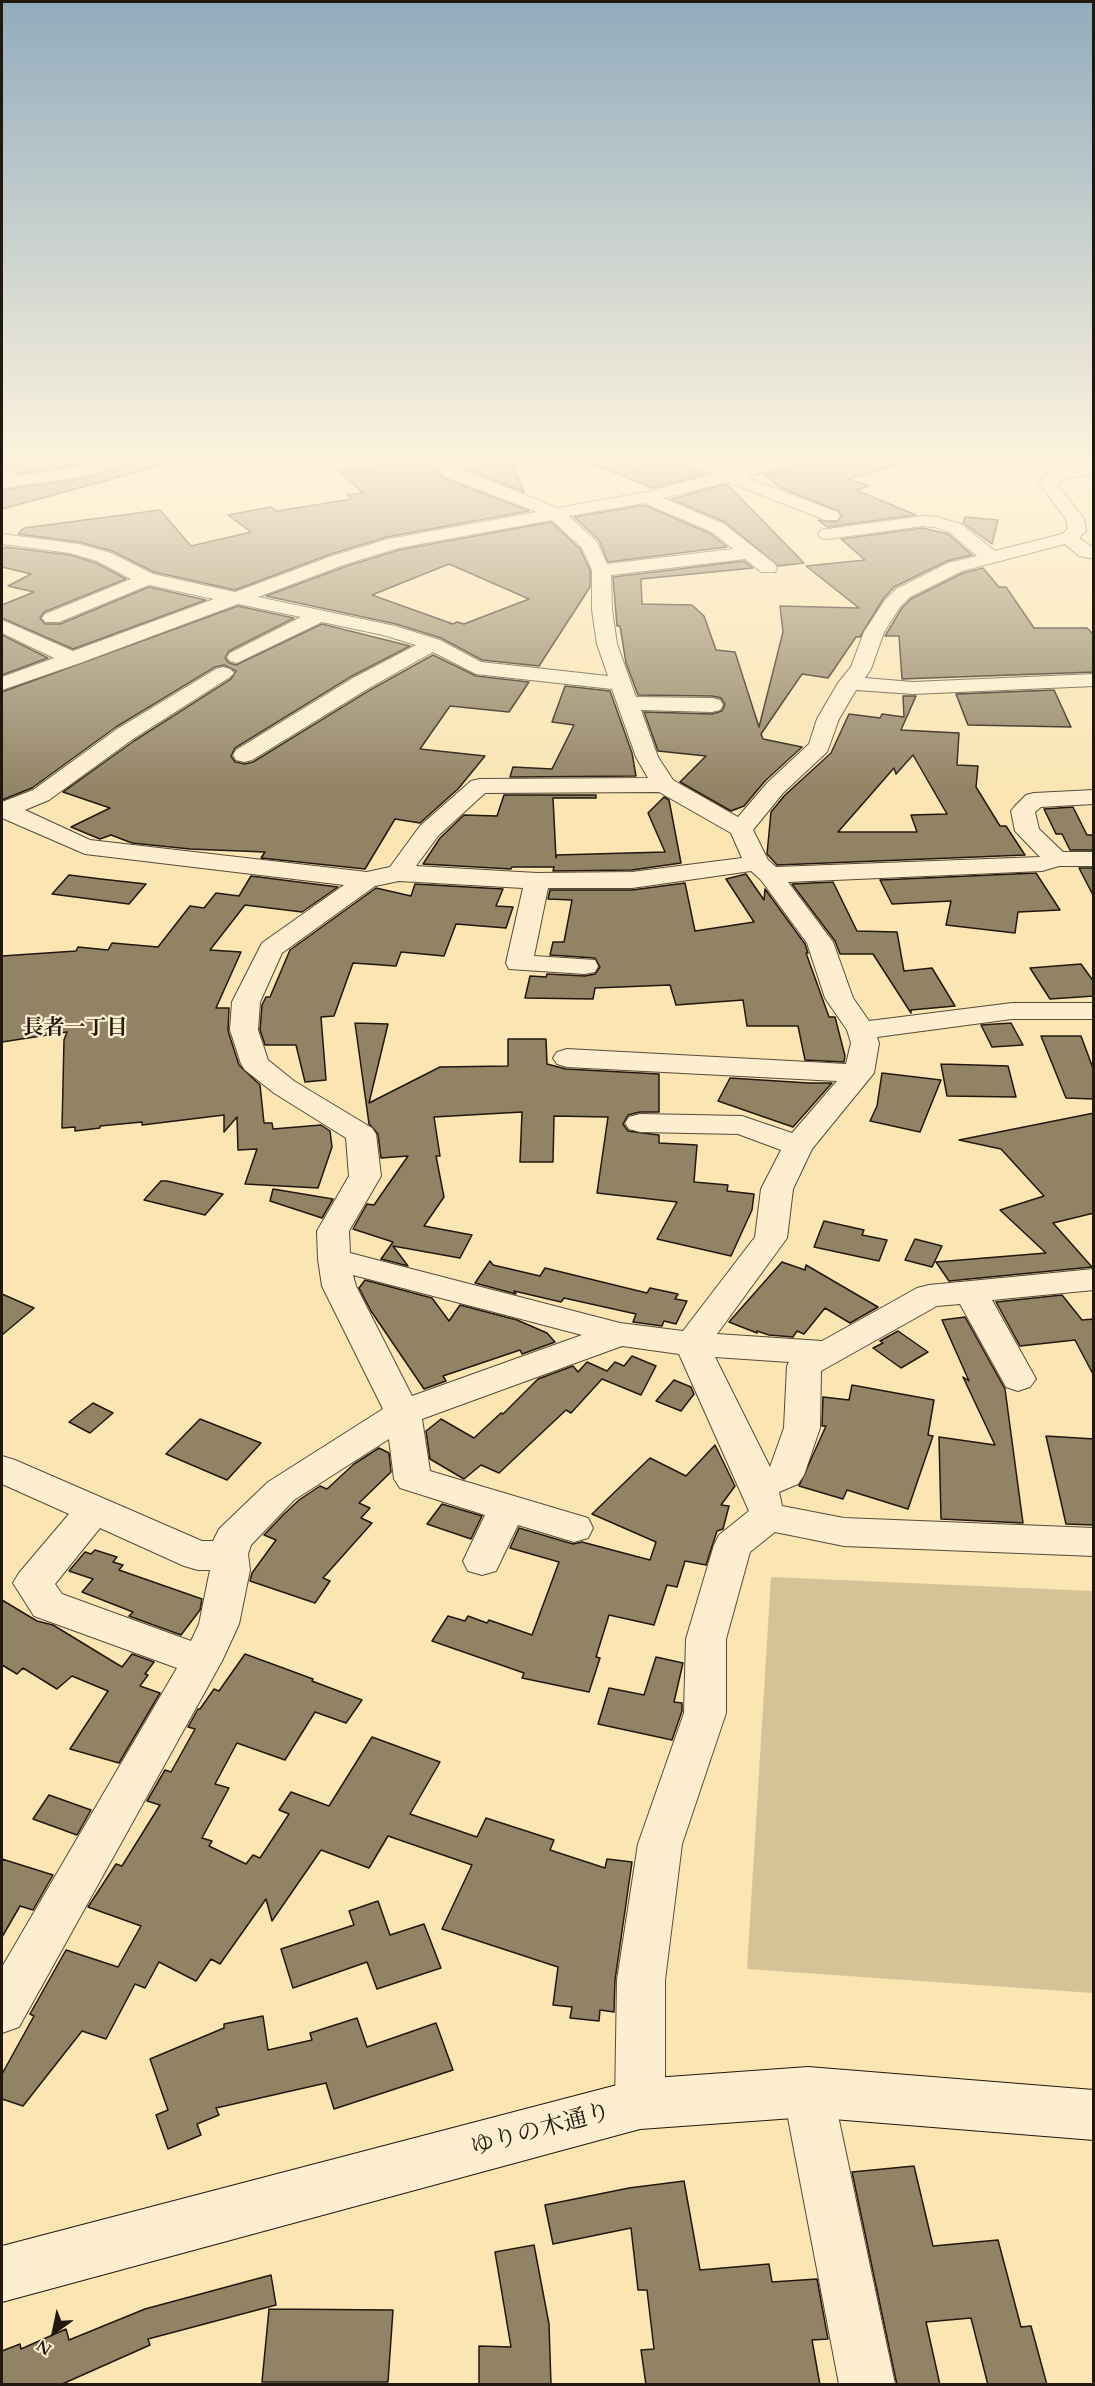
<!DOCTYPE html>
<html>
<head>
<meta charset="utf-8">
<style>
  body { margin:0 }
  #map { position:relative; width:1095px; height:2386px; overflow:hidden; background:#fae5b3; font-family:Cardo,serif }
  canvas { display:block }
  .frame { position:absolute; inset:0; border:3px solid #211810; pointer-events:none }
  .north { position:absolute; left:24px; top:2302px; width:60px; height:60px; -webkit-text-stroke:4px #fceece; paint-order:stroke; rotate:213deg; font-size:16px; font-weight:700; line-height:24px; text-align:center; color:#211810 }
  .north::after { content:''; display:block; margin:auto; width:21px; height:27px; background:#211810; clip-path:polygon(50% 0,100% 100%,50% 72%,0 100%) }
</style>
</head>
<body>
<div id="map">
<canvas width="1095" height="2386"></canvas>
<div class="frame"></div>
<div class="north">N</div>
</div>
<script>
const ctx = document.querySelector('canvas').getContext('2d');
ctx.lineJoin = 'round';
function paint(path, color) { ctx.fillStyle = color; ctx.fill(path, 'evenodd'); }
const toPath = rows => new Path2D(rows.map(r => 'M' + r).join(''));
function trace(path, color, width, dash) { ctx.strokeStyle = color; ctx.lineWidth = width; ctx.lineCap = dash ? 'butt' : 'round'; ctx.setLineDash(dash || []); ctx.stroke(path); }
function write(font, color, halo, rows, align = 'center') {
  ctx.font = font + ' Cardo,"Noto Serif JP",serif'; ctx.lineWidth = 4.5; ctx.setLineDash([]); ctx.textBaseline = 'middle'; ctx.strokeStyle = halo; ctx.fillStyle = color; for (const [text, x, y, turn = 0] of rows) {
    ctx.save(); ctx.translate(x, y); ctx.rotate((+turn || 0) * Math.PI / 180); ctx.textAlign = isNaN(turn) ? turn : align; if (halo) ctx.strokeText(text, 0, 0); ctx.fillText(text, 0, 0); ctx.restore();
  }
}
paint(toPath([
  [771,1577,1093,1591,1093,1993,747,1969]
]), '#d5c297');
trace(toPath([
  [2,469,20,466]
]), '#776951', 5);
const building = toPath([
  [3,458,100,458,72,466,17,474,3,458],
  [138,458,162,458,163,465,2,509,2,490,74,480,135,464,138,458],
  [653,458,673,458,676,464,704,475,652,488,583,460,623,459,623,464,633,469,649,464,653,458],
  [811,458,897,458,898,465,849,479,869,486,856,490,916,515,827,527,818,520,837,522,842,516,839,511,781,488,765,475,808,464,811,458],
  [432,459,435,469,443,478,529,511,387,537,331,554,235,590,154,572,112,551,79,542,18,534,24,528,160,510,191,546,251,532,228,515,271,507,277,511,352,499,347,495,363,493,339,471,432,459],
  [514,466,524,492,464,468,514,466],
  [727,484,804,563,778,566,725,522,671,499,727,484],
  [644,505,711,534,727,547,608,562,599,540,574,517,644,505],
  [965,517,998,520,992,544,963,523,965,517],
  [551,522,580,549,590,570,590,587,539,666,482,660,441,638,396,624,266,596,347,566,399,550,551,522],
  [449,564,529,599,464,624,457,622,453,624,372,595,449,564],
  [923,528,948,534,972,555,947,561,894,587,883,599,860,637,856,637,828,678,802,674,761,734,763,739,802,747,765,781,744,806,731,811,680,782,706,756,658,751,644,712,712,714,722,711,725,704,721,698,712,696,638,695,626,663,620,626,617,626,613,577,744,561,753,568,641,579,642,604,692,605,704,616,716,650,735,652,759,727,783,632,780,606,859,608,806,566,865,560,841,539,923,528],
  [5,547,70,555,96,563,126,579,44,612,40,618,45,624,60,624,149,587,206,600,73,649,2,618,2,605,34,592,8,586,31,574,2,567,2,550,5,547],
  [983,568,999,587,1006,587,1034,628,1087,628,1094,635,1094,672,902,679,899,636,885,636,902,608,911,599,963,573,983,568],
  [238,606,294,618,229,651,225,658,229,663,236,665,322,624,410,646,352,676,235,748,231,756,235,762,245,764,253,762,370,690,433,655,476,676,529,682,509,712,450,706,420,749,485,756,458,789,420,823,395,819,365,869,261,858,265,852,190,849,132,843,111,835,100,839,71,827,110,808,63,792,134,741,231,679,236,671,224,665,215,667,116,727,32,788,2,800,2,692,238,606],
  [2,635,48,658,2,675,2,635],
  [565,686,610,691,632,753,636,776,510,777,513,767,552,769,574,725,552,722,565,686],
  [1054,690,1071,727,968,725,956,694,1054,690],
  [903,696,916,696,901,730,959,733,957,765,978,766,976,787,1000,826,1006,826,1025,855,777,865,767,854,771,812,785,795,831,753,849,714,880,718,882,714,904,717,903,696],
  [913,755,947,814,911,815,917,832,838,832,894,768,896,774,913,755],
  [504,795,596,795,596,798,553,798,556,858,557,855,665,852,648,813,664,797,669,800,681,863,632,870,553,871,554,867,512,867,511,869,423,864,440,838,464,815,497,816,504,795],
  [1073,807,1087,835,1094,835,1094,850,1070,850,1062,834,1056,834,1044,809,1073,807],
  [1079,868,1094,868,1094,897,1079,868],
  [1036,873,1060,910,1018,912,1015,933,946,925,951,901,892,904,880,880,1036,873],
  [746,874,764,900,765,889,805,944,808,953,806,953,829,1017,835,1017,845,1056,844,1062,805,1060,798,1026,747,1026,743,1000,676,1005,670,985,595,988,593,999,525,998,530,976,546,977,547,974,585,976,595,974,600,967,595,958,550,955,553,942,564,942,572,900,548,899,550,890,632,890,685,883,695,931,754,922,726,879,746,874],
  [69,875,101,879,146,884,129,904,52,894,69,875],
  [251,876,338,887,302,912,245,905,210,950,241,952,216,1008,229,1008,228,1031,239,1065,260,1085,264,1123,272,1123,273,1129,321,1125,330,1131,332,1147,318,1188,245,1184,257,1149,238,1150,237,1117,224,1132,224,1115,142,1125,142,1122,100,1126,100,1128,75,1131,75,1127,62,1128,64,1040,67,1032,2,1042,2,956,76,951,78,947,108,950,112,943,158,947,190,906,204,908,216,893,239,896,251,876],
  [833,882,857,931,897,932,904,971,932,968,955,1006,911,1010,911,1013,873,954,840,954,835,941,792,884,833,882],
  [415,884,503,889,496,906,513,907,506,928,456,924,444,956,401,952,396,966,353,963,334,1016,321,1017,326,1080,305,1082,296,1045,265,1045,260,1030,262,1005,266,997,270,997,290,950,376,888,411,896,415,884],
  [1081,964,1094,982,1094,996,1050,999,1030,968,1081,964],
  [355,1023,388,1024,369,1103,440,1067,508,1066,508,1039,546,1039,547,1064,566,1069,659,1074,659,1112,640,1112,628,1115,623,1124,628,1131,659,1135,659,1143,697,1145,694,1182,728,1185,727,1191,754,1194,752,1210,731,1256,657,1239,677,1202,597,1193,608,1117,554,1116,553,1162,520,1162,522,1112,434,1117,440,1156,436,1156,444,1197,424,1226,472,1235,460,1258,393,1246,408,1266,381,1259,393,1242,353,1229,367,1204,374,1205,408,1156,381,1158,378,1134,369,1124,355,1023],
  [1011,1023,1023,1045,992,1047,981,1025,1011,1023],
  [1041,1036,1081,1036,1094,1071,1094,1099,1066,1098,1041,1036],
  [941,1064,1008,1066,1016,1097,947,1096,941,1064],
  [882,1073,941,1080,920,1132,870,1121,877,1106,882,1073],
  [730,1078,809,1083,832,1083,793,1127,718,1101,730,1078],
  [1094,1113,1094,1213,1053,1223,1092,1267,949,1281,936,1262,1046,1253,1000,1210,1044,1196,1001,1149,959,1140,1094,1113],
  [161,1181,167,1181,223,1194,205,1215,144,1200,161,1181],
  [273,1189,333,1199,322,1218,270,1201,273,1189],
  [824,1221,864,1230,862,1235,887,1240,879,1261,814,1247,824,1221],
  [915,1239,942,1246,932,1267,905,1260,915,1239],
  [490,1261,493,1265,540,1276,545,1268,647,1293,650,1288,678,1294,675,1299,687,1301,676,1324,664,1321,662,1326,633,1322,636,1314,564,1298,561,1302,514,1291,516,1294,475,1283,490,1261],
  [782,1262,805,1270,806,1265,878,1307,850,1323,825,1308,804,1334,797,1331,793,1337,769,1335,757,1331,757,1333,729,1322,782,1262],
  [365,1280,432,1298,449,1321,460,1305,517,1320,547,1333,555,1342,522,1354,520,1350,443,1376,446,1381,424,1389,371,1311,359,1288,365,1280],
  [2,1294,34,1308,2,1335,2,1294],
  [1062,1295,1082,1320,1094,1319,1094,1376,1075,1340,1020,1346,996,1302,1062,1295],
  [965,1317,1005,1389,1023,1523,941,1519,939,1437,995,1445,963,1377,969,1381,942,1320,965,1317],
  [898,1331,928,1352,901,1368,873,1348,883,1343,880,1341,898,1331],
  [632,1356,656,1366,641,1395,602,1379,571,1413,566,1410,499,1473,481,1465,464,1479,430,1459,426,1431,441,1419,474,1438,501,1413,503,1414,538,1379,573,1366,578,1372,587,1362,607,1371,615,1362,624,1366,632,1356],
  [674,1380,691,1387,694,1394,681,1411,656,1401,674,1380],
  [852,1385,934,1400,928,1435,933,1436,908,1509,847,1490,843,1499,799,1486,826,1426,822,1426,823,1397,849,1400,852,1385],
  [93,1403,113,1413,90,1433,69,1422,93,1403],
  [200,1419,261,1443,227,1480,166,1454,200,1419],
  [1046,1436,1094,1439,1094,1525,1066,1524,1046,1436],
  [715,1445,735,1486,721,1505,729,1506,723,1529,717,1531,706,1565,685,1561,677,1587,667,1585,654,1625,609,1615,596,1657,600,1658,589,1692,522,1678,524,1673,432,1641,448,1616,465,1621,468,1616,487,1623,489,1620,532,1635,559,1562,510,1548,519,1528,573,1544,582,1542,650,1560,656,1542,592,1514,650,1458,686,1476,715,1445],
  [379,1448,389,1453,391,1472,359,1503,370,1508,361,1518,372,1523,323,1578,330,1581,315,1603,250,1581,252,1573,276,1540,264,1535,284,1514,299,1500,320,1486,327,1489,354,1464,379,1448],
  [442,1504,482,1516,471,1539,427,1524,442,1504],
  [95,1550,117,1557,113,1562,123,1565,119,1570,202,1599,200,1610,181,1635,129,1616,133,1612,82,1592,93,1579,69,1571,85,1552,91,1554,95,1550],
  [2,1600,37,1621,53,1625,122,1667,132,1654,154,1662,145,1674,148,1675,140,1686,160,1693,119,1763,70,1749,108,1691,72,1676,57,1689,23,1668,17,1674,2,1665,2,1600],
  [245,1654,313,1679,312,1681,362,1700,346,1723,315,1712,285,1760,237,1743,215,1784,229,1788,202,1838,212,1841,209,1846,246,1864,253,1855,260,1858,289,1814,279,1810,291,1792,329,1806,372,1737,440,1762,410,1814,477,1837,486,1818,554,1840,550,1850,605,1868,607,1859,632,1862,615,1980,614,2012,600,2010,599,2021,570,2018,572,2007,553,2005,558,1967,442,1929,472,1865,388,1836,369,1868,321,1850,272,1921,266,1899,220,1964,211,1959,196,1981,159,1962,145,1988,135,1984,106,2039,82,2031,23,2106,2,2099,2,2074,34,2016,30,2014,66,1950,118,1967,141,1926,88,1907,116,1864,122,1866,160,1805,147,1801,165,1770,171,1772,195,1729,188,1727,198,1709,200,1709,214,1689,219,1691,245,1654],
  [656,1657,683,1663,674,1702,682,1703,682,1711,672,1740,598,1724,609,1688,644,1695,656,1657],
  [49,1795,91,1810,77,1835,33,1819,49,1795],
  [2,1859,53,1875,33,1910,20,1906,2,1937,2,1859],
  [378,1901,390,1935,424,1924,441,1968,377,1989,367,1962,293,1988,281,1949,354,1925,349,1911,378,1901],
  [263,2016,268,2050,312,2040,310,2033,357,2018,367,2047,436,2023,453,2070,334,2109,326,2083,216,2108,219,2115,197,2124,201,2135,168,2149,156,2115,168,2110,150,2059,224,2028,224,2024,263,2016],
  [914,2166,933,2246,998,2240,1021,2327,1031,2326,1047,2385,988,2385,971,2318,926,2322,940,2385,897,2385,852,2172,914,2166],
  [684,2181,700,2270,769,2264,772,2282,817,2279,828,2339,812,2340,820,2385,646,2385,641,2350,654,2349,647,2290,638,2290,631,2228,553,2244,545,2205,629,2188,684,2181],
  [534,2245,549,2324,551,2385,479,2385,479,2346,511,2347,495,2252,534,2245],
  [271,2275,276,2305,148,2339,150,2345,60,2385,2,2385,2,2351,20,2344,21,2349,66,2329,69,2340,145,2309,271,2275],
  [269,2309,393,2310,388,2382,262,2382,269,2309]
]);
paint(building, '#928365');
trace(building, '#211810', 1.5);
const street = toPath([
  [109,458,136,458,134,462,73,478,2,488,2,478,72,468,109,458],
  [437,458,560,458,552,463,453,466,558,508,646,492,712,475,677,462,675,458,698,458,730,471,780,458,809,458,807,462,746,477,837,512,840,516,837,520,825,520,728,482,663,498,724,524,775,564,777,568,775,572,761,572,745,559,611,575,612,610,617,644,636,697,712,698,720,700,723,705,720,710,712,712,641,710,658,757,673,780,738,817,767,783,809,744,817,719,838,683,851,667,864,632,885,600,896,589,948,563,977,556,949,532,935,527,923,526,827,539,821,538,818,534,821,530,923,516,937,517,961,524,995,551,1062,534,1068,529,1066,519,1038,482,1050,474,1015,462,1013,458,1037,458,1065,468,1094,464,1094,474,1068,478,1057,484,1084,519,1086,531,1079,538,1094,548,1094,559,1079,556,1065,544,962,571,910,597,900,607,884,632,871,669,865,678,913,682,1094,674,1094,686,913,694,856,690,839,719,827,752,783,793,753,830,768,860,776,867,1040,857,1015,831,1011,811,1015,806,1026,795,1034,793,1094,790,1094,804,1041,807,1035,812,1039,829,1063,852,1094,852,1094,866,1059,866,1042,871,788,882,833,942,853,998,869,1021,1012,1003,1094,1003,1094,1019,1012,1019,877,1037,879,1043,874,1073,812,1149,793,1189,787,1238,717,1334,822,1341,917,1288,929,1285,1094,1269,1094,1290,992,1300,1036,1379,1030,1387,1018,1391,1006,1387,960,1304,937,1306,821,1371,820,1428,804,1475,798,1484,779,1492,782,1506,844,1518,1094,1528,1094,1556,844,1546,775,1532,750,1552,726,1639,726,1713,682,1844,665,1980,665,2104,658,2121,640,2128,622,2121,615,2104,617,1980,638,1844,684,1713,686,1639,714,1545,719,1535,749,1511,679,1354,622,1346,422,1419,430,1471,588,1518,593,1528,588,1538,574,1542,518,1525,496,1571,482,1575,468,1571,463,1561,485,1515,400,1488,394,1479,389,1439,294,1500,251,1545,248,1554,250,1570,239,1624,222,1661,19,2027,2,2033,2,1967,177,1668,34,1616,13,1583,19,1573,69,1514,2,1484,2,1456,15,1460,202,1541,213,1541,219,1529,268,1482,383,1409,322,1286,318,1259,317,1231,349,1176,346,1138,274,1093,245,1070,241,1064,230,1030,232,1002,262,943,344,885,85,854,2,818,2,802,33,790,117,729,216,669,223,667,230,669,234,673,230,677,133,739,49,800,25,810,90,840,367,872,390,867,420,826,471,781,479,779,648,778,636,757,612,689,476,674,433,652,369,688,252,760,244,762,236,760,233,755,236,750,353,678,416,645,383,635,322,622,237,663,230,661,227,657,230,653,301,617,238,604,80,663,2,690,2,677,54,658,2,633,2,620,73,651,214,599,149,585,59,622,45,622,42,618,45,614,131,579,97,561,70,553,2,544,2,534,78,544,111,553,153,574,235,592,332,556,388,539,537,512,444,476,437,468,437,458],
  [644,503,712,532,733,549,607,564,597,542,569,516,644,503],
  [552,520,582,548,592,570,592,610,597,644,608,676,481,662,440,640,395,626,258,597,346,564,398,548,552,520],
  [659,792,731,833,742,858,632,872,537,873,416,866,438,836,485,793,659,792],
  [751,871,761,880,807,943,825,998,847,1030,851,1043,846,1064,567,1049,557,1052,553,1058,557,1064,567,1067,837,1081,792,1133,742,1116,640,1114,629,1117,625,1123,629,1129,640,1132,738,1134,781,1150,761,1189,755,1237,683,1331,620,1323,350,1253,349,1231,381,1176,376,1134,372,1128,294,1081,268,1060,258,1030,260,1002,282,953,375,886,399,881,523,888,506,963,509,969,585,974,595,972,598,966,595,960,534,956,548,888,632,888,751,871],
  [353,1275,582,1335,412,1396,356,1286,353,1275],
  [715,1357,789,1362,787,1366,784,1428,770,1467,715,1357],
  [100,1528,184,1566,198,1570,210,1570,199,1624,191,1641,62,1594,55,1584,100,1528],
  [627,458,650,458,648,462,632,467,624,462,627,458],
  [808,2069,826,2075,833,2092,895,2384,839,2384,783,2092,790,2075,808,2069]
]);
const secondary = toPath([
  [808,2067,1094,2090,1094,2140,808,2117,640,2129,2,2302,2,2246,640,2079,808,2067]
]);
trace(street, '#574b39', 2);
trace(secondary, '#211810', 2);
paint(street, '#fceece');
paint(secondary, '#fceece');
const sky = ctx.createLinearGradient(0, 0, 0, 792);
sky.addColorStop(0, '#91acbd');
sky.addColorStop(0.58, '#fdf3dd');
sky.addColorStop(1, '#fdf3dd00');
ctx.fillStyle = sky;
ctx.fillRect(0, 0, 1095, 792);
write('bold 21px', '#211810', '#fceece', [
  ["長者一丁目",75,1029]
]);
write('24px', '#211810', '#fceece', [
  ["ゆりの木通り",541,2131,-15]
]);
</script>
</body>
</html>
